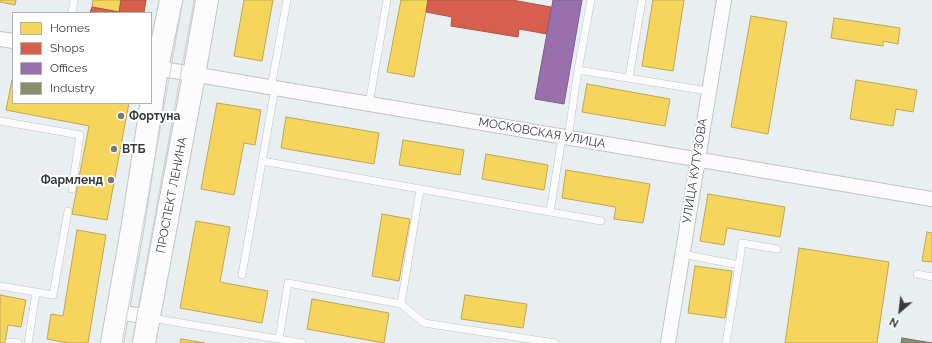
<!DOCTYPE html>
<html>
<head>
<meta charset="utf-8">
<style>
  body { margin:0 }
  #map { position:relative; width:932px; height:343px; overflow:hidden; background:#e9eef0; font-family:Raleway,sans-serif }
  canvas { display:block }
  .legend { position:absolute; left:12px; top:12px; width:140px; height:92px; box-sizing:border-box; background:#fff; border:1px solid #afb1b1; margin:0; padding:5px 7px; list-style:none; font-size:12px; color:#383b3d }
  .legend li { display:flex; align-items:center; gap:8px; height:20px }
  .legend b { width:20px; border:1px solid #afb1b1 }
  .north { position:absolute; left:880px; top:291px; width:40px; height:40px; -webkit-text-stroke:3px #fff; paint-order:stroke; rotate:208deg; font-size:11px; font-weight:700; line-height:16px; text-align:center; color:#383b3d }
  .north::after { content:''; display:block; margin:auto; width:14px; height:18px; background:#383b3d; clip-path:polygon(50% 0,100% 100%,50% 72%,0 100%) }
</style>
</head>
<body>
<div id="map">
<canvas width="932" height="343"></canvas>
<ul class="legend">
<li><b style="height:11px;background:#f6d55c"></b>Homes</li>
<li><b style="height:11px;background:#d6604d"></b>Shops</li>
<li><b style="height:11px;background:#9970ab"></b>Offices</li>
<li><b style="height:11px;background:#8c8c6e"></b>Industry</li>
</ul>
<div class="north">N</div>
</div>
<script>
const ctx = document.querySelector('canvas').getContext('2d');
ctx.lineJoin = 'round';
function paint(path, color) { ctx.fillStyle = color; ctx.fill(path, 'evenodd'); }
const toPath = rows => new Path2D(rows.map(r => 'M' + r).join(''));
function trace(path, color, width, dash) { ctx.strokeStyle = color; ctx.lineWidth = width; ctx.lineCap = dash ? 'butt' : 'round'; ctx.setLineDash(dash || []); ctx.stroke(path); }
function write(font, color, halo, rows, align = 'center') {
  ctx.font = font + ' Raleway,sans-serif'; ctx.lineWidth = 4; ctx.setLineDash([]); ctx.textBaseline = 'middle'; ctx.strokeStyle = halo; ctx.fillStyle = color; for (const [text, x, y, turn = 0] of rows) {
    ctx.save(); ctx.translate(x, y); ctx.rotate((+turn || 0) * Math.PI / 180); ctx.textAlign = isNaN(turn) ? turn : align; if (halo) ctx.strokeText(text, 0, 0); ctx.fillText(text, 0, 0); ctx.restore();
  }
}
const homes = toPath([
  [0,0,16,0,15,5,0,2,0,0],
  [93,0,121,0,119,12,92,7,93,0],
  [244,0,273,0,262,61,234,56,244,0],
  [401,0,428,0,414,77,387,72,401,0],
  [653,0,684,0,673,71,642,66,653,0],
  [751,16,787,22,768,134,731,127,751,16],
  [834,18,900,28,898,44,883,41,883,46,831,38,834,18],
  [12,80,13,80,13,103,129,103,107,220,72,214,89,126,6,110,12,80],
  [856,80,917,90,913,112,896,109,893,126,850,119,856,80],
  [587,84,670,99,665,126,582,112,587,84],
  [217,103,261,110,255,145,244,143,234,195,201,189,217,103],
  [286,117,379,133,374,164,281,148,286,117],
  [403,140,464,150,460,175,399,165,403,140],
  [486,154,548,165,544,190,482,179,486,154],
  [566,170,650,184,643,223,614,219,616,207,562,198,566,170],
  [708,194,785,207,780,237,727,228,724,245,700,241,708,194],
  [382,214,410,219,399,281,372,276,382,214],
  [196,221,230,227,220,282,268,291,262,323,180,308,196,221],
  [77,230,106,235,88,343,68,343,47,339,51,314,63,316,77,230],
  [927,232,932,233,932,262,922,261,927,232],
  [799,248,889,262,877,343,785,343,799,248],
  [695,266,732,271,725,318,688,313,695,266],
  [0,295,26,300,21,327,8,325,5,343,0,343,0,295],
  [465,295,527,304,523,328,461,319,465,295],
  [312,299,389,313,384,343,307,329,312,299],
  [181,339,205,343,180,343,181,339]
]);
paint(homes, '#f6d55c');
trace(homes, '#bda753', 1);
const shops = toPath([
  [121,0,146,0,144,13,90,13,92,7,119,12,121,0],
  [428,0,512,0,551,7,547,34,519,29,518,37,451,26,452,17,426,12,428,0]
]);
paint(shops, '#d6604d');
trace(shops, '#a75548', 1);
const offices = toPath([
  [553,0,582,0,564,104,535,99,553,0]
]);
paint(offices, '#9970ab');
trace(offices, '#7c608a', 1);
const industry = toPath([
  [902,338,932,343,901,343,902,338]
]);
paint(industry, '#8c8c6e');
trace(industry, '#73745f', 1);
const service = toPath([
  [72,13,74,0],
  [578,70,708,91],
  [629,78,642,0],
  [271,88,287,0],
  [369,104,387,0],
  [0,121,80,135,72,189],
  [568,138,578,70,591,0],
  [262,161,601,221],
  [550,212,562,137],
  [682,254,739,265,726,343],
  [739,265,742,243,777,249],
  [917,274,932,277],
  [242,275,275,88],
  [0,286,53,295,68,211],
  [401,304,420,189],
  [151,318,302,343],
  [279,339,288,283,401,304,424,323,555,343],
  [9,343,9,342,18,343],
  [28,343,36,292]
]);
const minor = toPath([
  [0,39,13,41],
  [151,67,932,199],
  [118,312,149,317],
  [668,343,724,0]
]);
const primary = toPath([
  [112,343,133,224,157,68,171,0],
  [144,343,194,75,207,0]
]);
trace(service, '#c0c4c6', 8);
trace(minor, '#c0c4c6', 16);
trace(primary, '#c0c4c6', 24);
trace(service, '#fcfcfd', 7);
trace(minor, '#fcfcfd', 14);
trace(primary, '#fcfcfd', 22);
trace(toPath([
  [122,343,183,0],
  [132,343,194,0]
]), '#cfd0d1', 1);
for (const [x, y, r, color] of [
  [121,116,4,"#767a7c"],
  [114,149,4,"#767a7c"],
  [111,180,4,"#767a7c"]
]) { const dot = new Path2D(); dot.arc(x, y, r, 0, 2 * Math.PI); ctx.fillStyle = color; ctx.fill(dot); trace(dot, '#fff', 1.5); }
write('bold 12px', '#383b3d', '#fff', [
  ["Фортуна",129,116],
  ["ВТБ",122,149],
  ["Фармленд",103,180,"right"]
], 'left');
write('12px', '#383b3d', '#fff', [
  ["МОСКОВСКАЯ УЛИЦА",542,133,10],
  ["УЛИЦА КУТУЗОВА",695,171,-81],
  ["ПРОСПЕКТ ЛЕНИНА",172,195,-79]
]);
</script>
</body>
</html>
